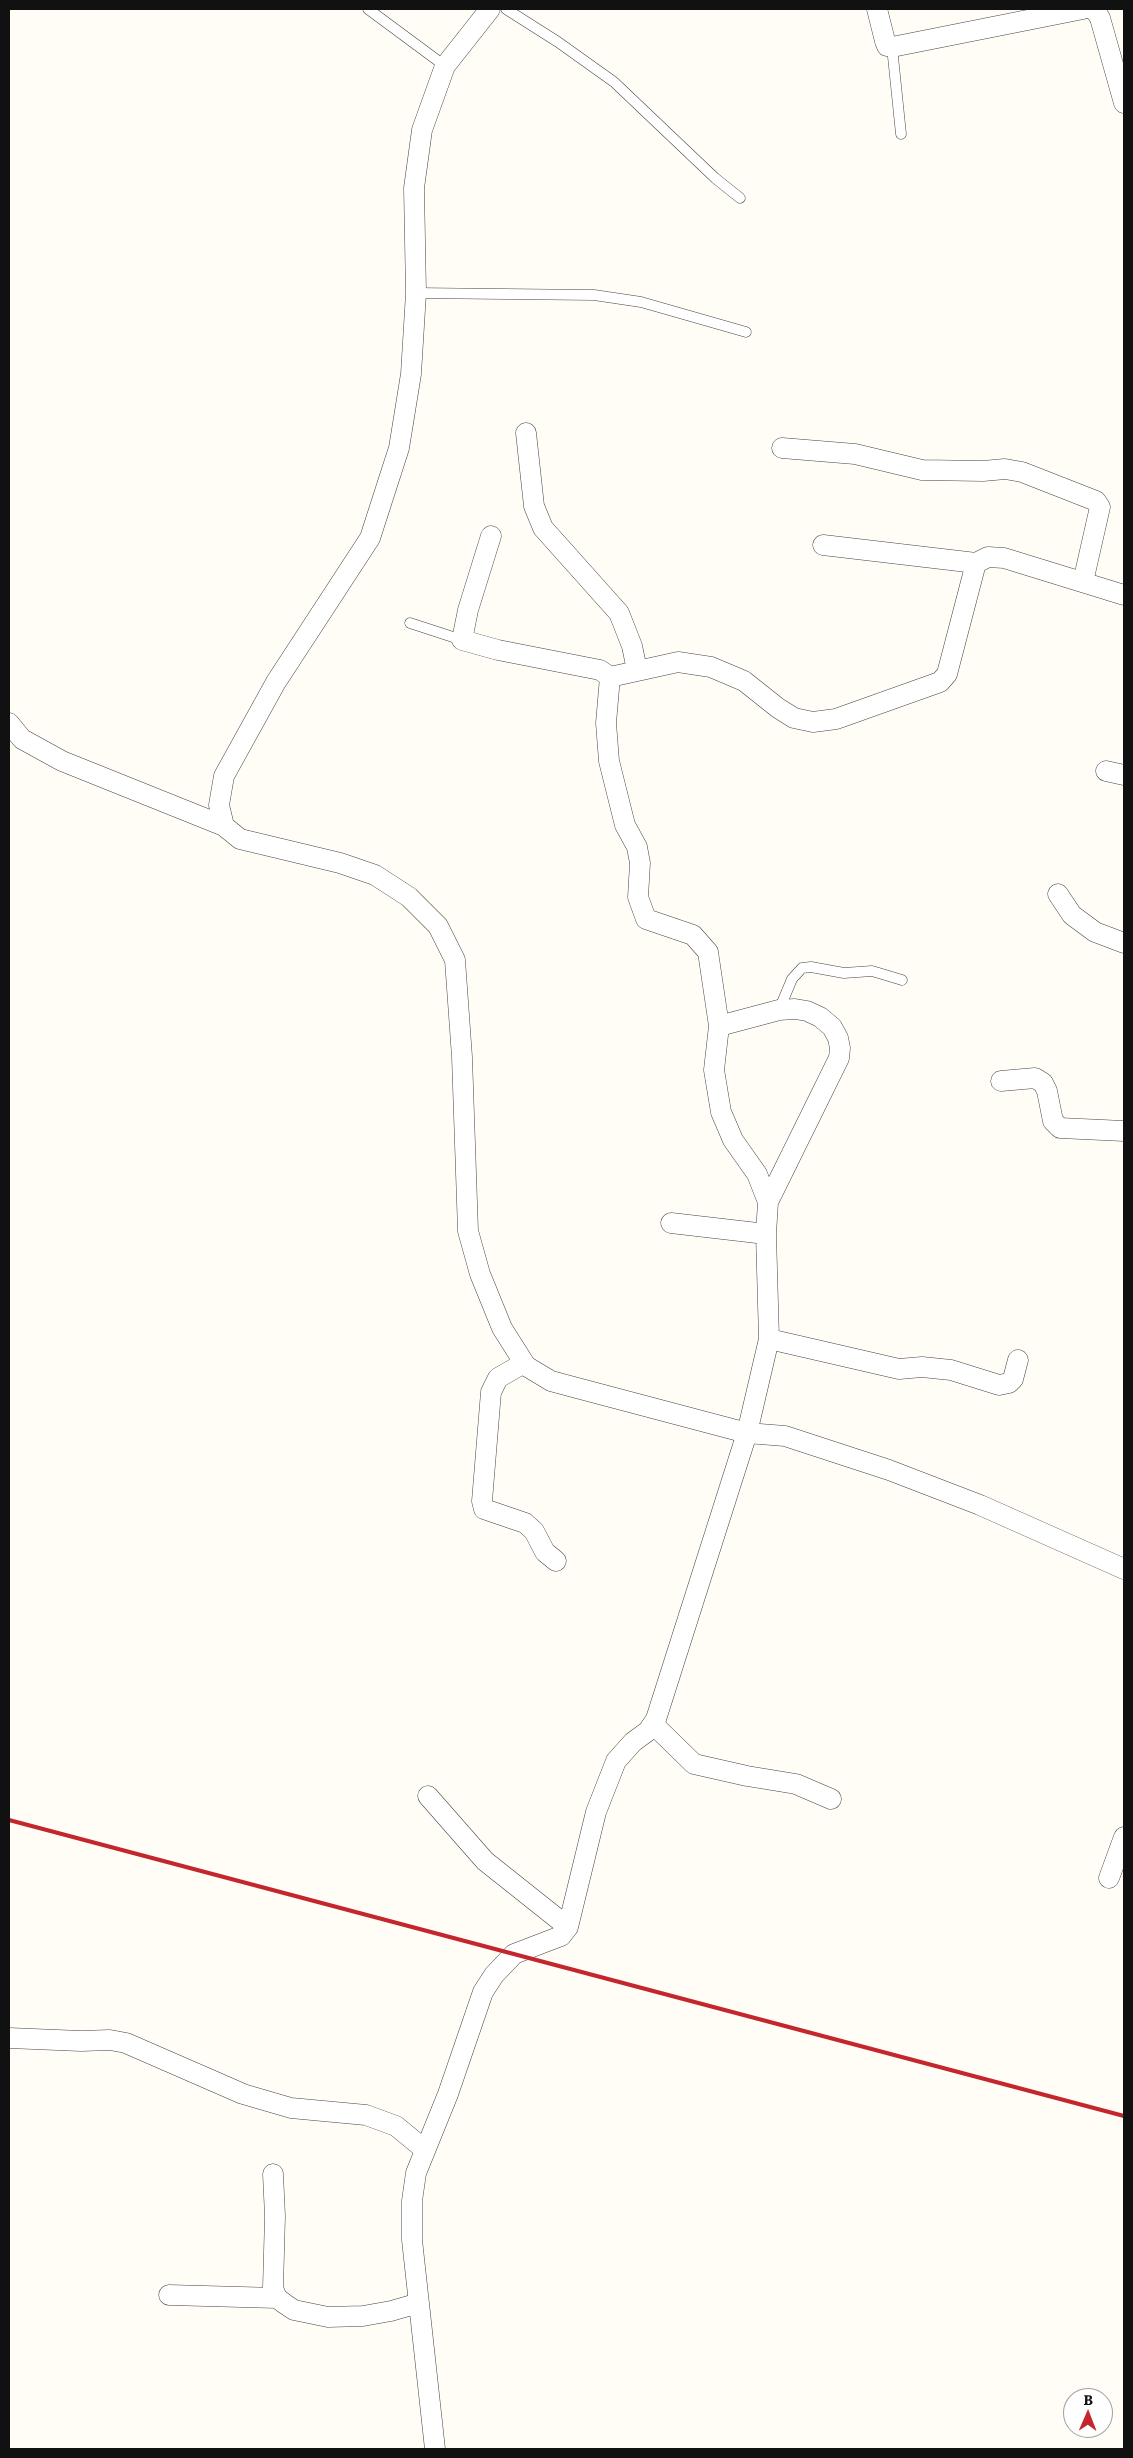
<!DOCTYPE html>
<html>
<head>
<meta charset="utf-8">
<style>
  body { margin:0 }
  #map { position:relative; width:1133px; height:2458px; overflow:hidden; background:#fffdf5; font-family:Literata,serif }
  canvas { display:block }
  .frame { position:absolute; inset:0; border:10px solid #111; pointer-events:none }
  .north { position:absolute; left:1063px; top:2388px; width:50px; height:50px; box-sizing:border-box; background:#fff; border:1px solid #a0a0a0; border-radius:50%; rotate:1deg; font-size:14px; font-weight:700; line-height:20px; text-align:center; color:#111 }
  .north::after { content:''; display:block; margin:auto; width:18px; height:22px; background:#c4262e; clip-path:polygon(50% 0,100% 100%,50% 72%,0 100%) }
</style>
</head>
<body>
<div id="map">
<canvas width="1133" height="2458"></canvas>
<div class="frame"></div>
<div class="north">B</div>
</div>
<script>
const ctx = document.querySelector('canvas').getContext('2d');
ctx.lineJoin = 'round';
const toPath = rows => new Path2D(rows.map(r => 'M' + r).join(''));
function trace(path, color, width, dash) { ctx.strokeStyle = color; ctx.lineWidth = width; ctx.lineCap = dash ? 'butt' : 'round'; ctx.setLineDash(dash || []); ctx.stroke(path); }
const service = toPath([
  [368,9,445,66],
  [506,9,558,42,614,82,715,178,740,198],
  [892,47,901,134],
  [416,293,594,295,641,302,746,332],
  [410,623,462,640],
  [779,1010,792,979,802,968,811,967,844,973,872,971,902,980]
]);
const minor = toPath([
  [490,9,445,66,422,130,414,188,416,293,411,374,399,448,370,538,276,682,224,776,219,805,224,826,240,839,340,863,375,875,409,897,438,926,455,960,462,1057,468,1231,480,1274,502,1328,526,1366,551,1381,577,1388,747,1433,785,1436,889,1470,980,1505,1124,1569],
  [877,9,885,41,887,46,892,47,1083,9],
  [1091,9,1095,10,1100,18,1124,103],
  [526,433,534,506,543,528,619,613,632,646,637,670],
  [782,448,855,454,922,470,983,471,1005,469,1022,472,1096,501,1100,507,1083,582],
  [823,545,976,563],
  [610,677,678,662,711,667,744,681,778,708,794,718,813,722,836,719,940,682,947,674,976,563,988,557,1004,558,1124,595],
  [9,723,22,739,62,761,224,826],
  [1106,771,1124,775],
  [1058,894,1072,915,1095,932,1124,943],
  [719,1026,779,1010,795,1009,807,1011,820,1017,832,1027,838,1038,840,1048,839,1058,768,1202],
  [1001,1081,1035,1078,1043,1083,1047,1091,1053,1121,1060,1128,1124,1131],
  [671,1223,766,1234],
  [769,1339,899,1369,922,1367,951,1370,999,1385,1009,1383,1013,1379,1018,1360],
  [524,1363,498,1378,491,1392,482,1501,484,1509,525,1523,534,1531,545,1552,556,1561],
  [653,1724,694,1764,747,1776,796,1784,831,1799],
  [428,1796,485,1861,568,1927],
  [1109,1878,1124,1837],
  [9,2038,81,2041,110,2040,126,2043,243,2094,291,2108,366,2115,396,2126,424,2149],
  [273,2174,275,2216,273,2288,277,2298,285,2304,294,2310,328,2317,363,2316,391,2311,419,2303],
  [169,2295,277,2298],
  [435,2449,412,2240,412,2201,416,2173,448,2094,483,1992,494,1975,514,1954,561,1936,568,1927,596,1812,616,1761,633,1742,648,1731,656,1719,747,1433,769,1339,766,1234,768,1202,757,1174,733,1140,721,1112,714,1070,719,1026,708,952,693,935,646,919,638,897,640,863,637,847,625,825,609,761,606,723,610,677,600,670,498,650,462,640,468,610,491,536]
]);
trace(service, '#444', 11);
trace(minor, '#444', 21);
trace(service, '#fff', 10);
trace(minor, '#fff', 20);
trace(toPath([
  [9,1820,1124,2116]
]), '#c4262e', 4);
</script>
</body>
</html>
